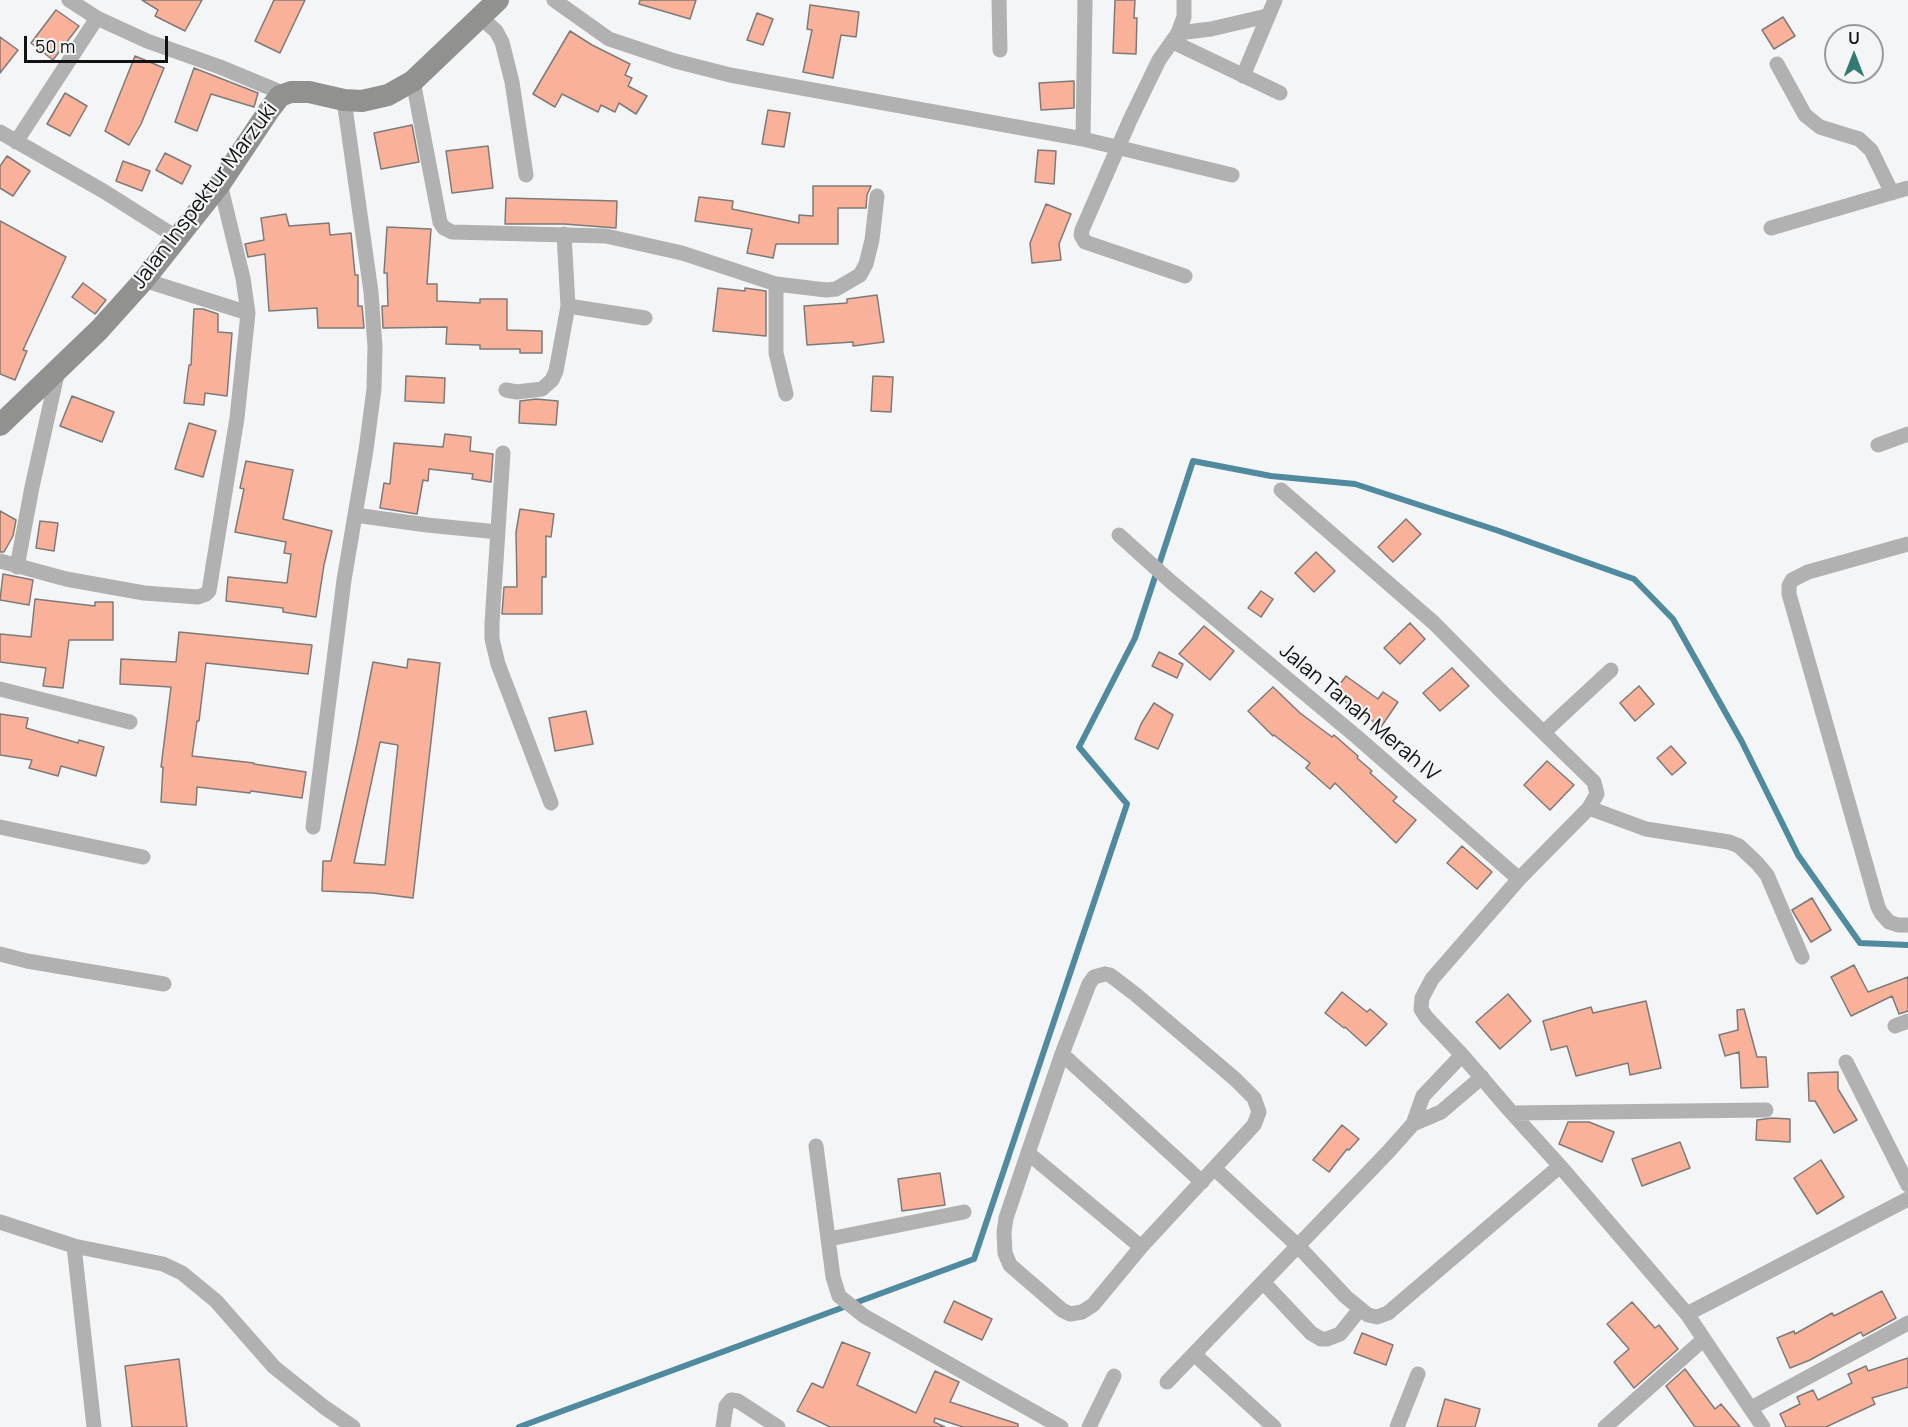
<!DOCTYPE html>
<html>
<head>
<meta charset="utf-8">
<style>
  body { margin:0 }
  #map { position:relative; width:1908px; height:1427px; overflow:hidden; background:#f4f5f6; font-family:Manrope,sans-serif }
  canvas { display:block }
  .north { position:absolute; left:1824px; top:24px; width:60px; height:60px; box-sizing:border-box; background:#f4f5f6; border:2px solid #9a9a9b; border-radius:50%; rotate:0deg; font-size:16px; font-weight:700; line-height:24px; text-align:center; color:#121213 }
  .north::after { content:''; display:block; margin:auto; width:21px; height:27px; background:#357a70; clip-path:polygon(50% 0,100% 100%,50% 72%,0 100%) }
  .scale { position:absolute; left:24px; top:36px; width:144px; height:27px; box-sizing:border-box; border:3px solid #121213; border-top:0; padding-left:8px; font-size:18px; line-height:21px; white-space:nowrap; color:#121213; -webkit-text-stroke:4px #f4f5f6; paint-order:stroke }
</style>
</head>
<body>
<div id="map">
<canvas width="1908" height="1427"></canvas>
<div class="north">U</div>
<div class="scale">50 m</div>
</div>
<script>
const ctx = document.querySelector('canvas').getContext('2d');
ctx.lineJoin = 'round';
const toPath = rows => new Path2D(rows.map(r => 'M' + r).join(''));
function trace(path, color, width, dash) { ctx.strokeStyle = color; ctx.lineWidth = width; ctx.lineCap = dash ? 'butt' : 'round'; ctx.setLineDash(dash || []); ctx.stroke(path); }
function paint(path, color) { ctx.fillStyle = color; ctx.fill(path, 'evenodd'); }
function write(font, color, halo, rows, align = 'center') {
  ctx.font = font + ' Manrope,sans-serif'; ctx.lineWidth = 4.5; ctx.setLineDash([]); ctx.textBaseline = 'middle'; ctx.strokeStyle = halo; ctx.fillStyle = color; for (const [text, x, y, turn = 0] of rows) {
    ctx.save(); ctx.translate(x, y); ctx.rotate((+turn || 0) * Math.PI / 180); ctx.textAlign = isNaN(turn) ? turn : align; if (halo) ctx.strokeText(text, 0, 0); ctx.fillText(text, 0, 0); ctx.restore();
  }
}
trace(toPath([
  [519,1427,974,1259,1127,804,1079,747,1135,638,1193,461,1271,476,1355,484,1496,530,1634,579,1673,619,1742,742,1798,855,1860,943,1908,945]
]), '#508a9e', 6);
const building = toPath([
  [142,0,202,0,185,31,155,16,158,10,142,0],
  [274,0,305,0,280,53,255,41,274,0],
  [640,0,696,0,690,19,639,4,640,0],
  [1115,0,1135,0,1134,18,1137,18,1136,54,1113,53,1115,0],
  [810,5,859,12,856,37,841,35,833,78,803,72,812,30,807,29,810,5],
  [56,10,79,26,53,60,31,43,56,10],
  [757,13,773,19,763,45,747,40,757,13],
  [1783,17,1795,36,1774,49,1762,30,1783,17],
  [570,31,592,45,630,64,625,75,632,78,628,86,647,96,636,114,619,103,615,112,601,105,598,112,562,94,555,107,533,94,570,31],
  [0,37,18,50,0,73,0,37],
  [135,56,164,68,141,124,129,145,105,131,135,56],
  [194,68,258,93,254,107,211,94,197,131,175,122,194,68],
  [1074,81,1074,108,1041,110,1039,83,1074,81],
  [65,93,87,106,70,136,47,124,65,93],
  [768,110,790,113,784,147,762,144,768,110],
  [412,125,419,162,381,169,374,133,412,125],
  [488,146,493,188,452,193,446,151,488,146],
  [1038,150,1056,151,1054,184,1035,182,1038,150],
  [165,153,191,166,182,184,156,170,165,153],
  [7,156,30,171,13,196,0,188,0,166,7,156],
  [123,161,150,171,142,191,116,181,123,161],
  [813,186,871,186,867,195,866,208,838,208,838,244,776,244,773,258,747,253,752,229,695,221,699,197,733,201,732,209,799,223,799,215,813,216,813,186],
  [506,198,617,201,616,228,564,224,505,224,506,198],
  [1046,204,1071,214,1059,244,1061,260,1032,263,1030,243,1046,204],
  [286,214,289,226,329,223,330,235,351,233,355,275,358,275,358,306,362,306,364,328,318,328,317,308,269,311,265,254,248,257,245,244,264,240,261,218,286,214],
  [0,221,66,257,23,350,27,351,15,380,0,374,0,221],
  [387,227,431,229,427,284,437,284,437,301,480,303,480,299,507,299,507,330,542,331,542,353,520,353,520,349,480,349,480,345,446,344,447,327,383,328,382,306,388,306,387,273,384,273,387,227],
  [83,283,106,300,95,314,72,297,83,283],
  [718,288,745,291,745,288,766,291,766,336,713,331,718,288],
  [877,295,884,342,853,346,853,342,807,345,804,306,847,303,847,299,877,295],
  [194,309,203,309,218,314,218,332,232,333,227,396,205,393,204,405,184,403,189,365,191,365,194,309],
  [406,376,445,378,444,403,405,401,406,376],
  [873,376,893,377,891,412,871,411,873,376],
  [72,396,114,412,102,442,60,426,72,396],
  [536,399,558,401,556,425,519,423,520,401,536,399],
  [189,423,216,431,203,477,175,469,189,423],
  [445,434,471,437,470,451,493,454,491,482,472,479,473,474,429,469,428,481,423,480,417,514,380,508,384,483,390,484,394,443,443,447,445,434],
  [246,461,293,470,283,519,332,531,324,565,316,617,283,612,283,608,226,601,228,577,287,583,291,554,284,553,286,542,235,532,244,489,240,488,246,461],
  [520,509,554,514,551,537,546,536,546,577,542,577,542,614,502,614,504,587,517,587,516,532,520,509],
  [0,511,16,520,13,536,4,552,0,552,0,511],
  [1406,519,1421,534,1393,562,1378,547,1406,519],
  [40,521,58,523,54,551,36,548,40,521],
  [1316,552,1335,571,1314,592,1295,573,1316,552],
  [3,574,33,580,29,605,0,600,3,574],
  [1261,591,1273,599,1261,617,1248,608,1261,591],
  [35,599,95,606,95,602,113,602,113,640,69,640,63,688,43,686,46,668,0,662,0,634,31,637,35,599],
  [1410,623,1425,639,1400,664,1384,648,1410,623],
  [1204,626,1234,651,1210,680,1179,654,1204,626],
  [179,632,312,645,308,674,206,663,199,721,197,721,192,756,254,763,254,764,306,772,302,798,251,791,250,793,197,787,196,805,161,802,163,767,161,767,171,687,120,684,121,659,176,662,179,632],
  [1159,652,1183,664,1177,678,1152,666,1159,652],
  [408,659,440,663,413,898,373,893,322,891,323,861,331,861,357,744,373,662,407,668,408,659],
  [380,742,398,745,385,865,354,863,380,742],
  [1452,668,1469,686,1440,711,1423,693,1452,668],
  [1346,676,1378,699,1383,692,1398,702,1381,727,1333,693,1346,676],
  [1639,686,1654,704,1635,721,1620,703,1639,686],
  [1273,687,1300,713,1332,737,1334,735,1358,756,1357,758,1372,771,1370,773,1397,797,1393,801,1416,820,1396,843,1335,783,1330,789,1306,768,1310,763,1274,735,1273,736,1248,711,1273,687],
  [1154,703,1173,715,1158,749,1135,739,1141,724,1154,703],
  [586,711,593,744,555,751,549,718,586,711],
  [0,714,28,718,26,728,78,743,79,740,104,747,96,776,61,766,58,776,29,768,32,760,0,755,0,714],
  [1671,746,1686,763,1672,775,1657,758,1671,746],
  [1547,761,1574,785,1550,810,1524,785,1547,761],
  [1462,846,1492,872,1477,889,1447,863,1462,846],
  [1812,898,1831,930,1811,942,1792,910,1812,898],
  [1854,965,1868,992,1908,977,1908,1011,1899,1014,1892,996,1851,1016,1831,977,1854,965],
  [1342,992,1367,1012,1370,1009,1387,1024,1366,1046,1345,1027,1344,1028,1325,1013,1342,992],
  [1508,994,1531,1021,1500,1049,1476,1022,1508,994],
  [1646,1001,1661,1068,1630,1075,1628,1063,1576,1076,1567,1046,1551,1050,1543,1021,1591,1007,1593,1013,1646,1001],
  [1744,1009,1757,1057,1766,1057,1768,1087,1741,1088,1739,1052,1725,1056,1719,1035,1738,1030,1737,1010,1744,1009],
  [1838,1072,1838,1089,1857,1120,1834,1133,1815,1101,1809,1101,1808,1073,1838,1072],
  [1772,1118,1790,1119,1790,1142,1756,1140,1757,1120,1772,1118],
  [1568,1122,1589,1122,1614,1132,1602,1162,1559,1144,1568,1122],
  [1342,1125,1359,1139,1349,1150,1347,1149,1329,1172,1313,1160,1342,1125],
  [1680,1142,1690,1168,1642,1186,1632,1159,1680,1142],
  [1821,1160,1844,1197,1817,1214,1794,1178,1821,1160],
  [940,1173,945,1205,902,1211,898,1179,940,1173],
  [1882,1291,1896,1318,1863,1336,1861,1332,1810,1360,1790,1368,1777,1338,1794,1331,1795,1334,1832,1313,1834,1316,1882,1291],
  [954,1301,992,1319,982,1340,944,1322,954,1301],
  [1632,1302,1655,1328,1659,1325,1678,1349,1634,1388,1614,1362,1629,1349,1607,1324,1632,1302],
  [1362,1333,1393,1345,1386,1365,1354,1353,1362,1333],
  [842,1342,870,1353,857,1385,916,1413,935,1371,959,1382,950,1402,1018,1424,1018,1427,963,1427,935,1418,934,1422,945,1427,830,1427,797,1411,812,1383,823,1388,842,1342],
  [1908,1358,1908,1387,1872,1398,1875,1404,1826,1427,1786,1427,1780,1414,1800,1404,1797,1397,1813,1390,1818,1400,1852,1383,1848,1374,1866,1366,1868,1371,1908,1358],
  [179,1359,187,1427,132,1427,125,1366,179,1359],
  [1685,1369,1715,1409,1721,1404,1740,1427,1695,1427,1666,1386,1685,1369],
  [1445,1399,1480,1409,1475,1427,1437,1427,1445,1399]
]);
paint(building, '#fab19a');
trace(building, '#7d7b7a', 1.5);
trace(toPath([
  [69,0,97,18,147,41,220,67,285,94],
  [554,0,609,39,675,61,730,75,1083,139,1232,175],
  [999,0,1000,50],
  [1184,0,1184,17,1178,33,1159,60,1130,120,1082,230,1081,235,1085,242,1185,276],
  [480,17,496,31,502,42,512,82,526,175],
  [1178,33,1211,29,1267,16],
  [1173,42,1280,93],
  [1777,64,1805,115,1820,127,1859,139,1871,150,1892,193],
  [1243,76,1275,0],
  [413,81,440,222,444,228,452,232,606,236,682,253,776,284,826,290,836,289,860,275,866,264,872,240,877,196],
  [0,132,105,192,176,237],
  [1083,139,1085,0],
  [16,142,97,18],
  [1771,228,1908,188],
  [144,280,248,313],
  [776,284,776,353,786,394],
  [568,306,645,318],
  [506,390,517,392,542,389,552,380,556,371,568,306,564,234],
  [1878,445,1908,434],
  [503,453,492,623,492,639,498,664,551,803],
  [1281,490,1434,623,1506,696,1594,782,1597,794,1589,808,1519,879,1432,979,1422,998,1421,1009,1426,1017,1462,1055,1512,1113,1560,1166,1687,1314,1763,1427],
  [355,515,427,525,498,532],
  [1119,535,1170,581,1357,737,1519,879],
  [1908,544,1808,572,1792,580,1789,586,1789,594,1878,907,1881,913,1889,922,1898,925,1908,925],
  [0,561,66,579,144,593,198,597,206,594,209,591,237,418,248,313,243,278,220,184],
  [17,567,32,487,58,370],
  [0,689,130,722],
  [1544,732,1611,670],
  [1589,808,1646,829,1729,842,1739,846,1757,863,1767,875,1802,957],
  [0,827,143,857],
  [313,827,344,580,366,450,374,389,375,347,371,292,344,100],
  [0,954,27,961,164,984],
  [1105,974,1110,975,1135,994,1235,1079,1254,1098,1259,1112,1254,1125,1141,1247,1093,1305,1082,1312,1070,1314,1062,1310,1010,1265,1005,1253,1004,1232,1006,1218,1028,1153,1062,1054,1089,984,1094,977,1105,974],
  [1895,1026,1908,1021],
  [1062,1054,1202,1182],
  [1846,1062,1908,1185],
  [1512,1113,1766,1110],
  [1413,1124,1441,1112,1482,1077],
  [816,1146,833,1277,839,1296,864,1316,1061,1427],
  [1028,1153,1141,1247],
  [1215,1169,1298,1246,1346,1297,1368,1315,1377,1317,1388,1313,1560,1166],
  [0,1222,74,1246,163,1264,182,1273,216,1301,274,1367,324,1407,353,1427],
  [829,1239,964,1212],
  [74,1246,94,1427],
  [1263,1282,1311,1333,1321,1339,1327,1339,1340,1334,1360,1309],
  [1687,1314,1908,1199],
  [1194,1354,1274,1427],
  [1167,1382,1389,1151,1413,1124,1423,1096,1462,1055],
  [1751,1408,1908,1323],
  [723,1427,726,1406,731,1400,738,1401,778,1427],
  [1089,1427,1114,1376],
  [1397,1427,1418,1374],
  [1605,1427,1704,1339]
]), '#b2b1b1', 15);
trace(toPath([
  [0,425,99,330,144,280,220,184,270,109,280,96,291,92,309,92,344,100,362,101,388,95,413,81,498,0]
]), '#919190', 22);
write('21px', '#121213', '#f4f5f6', [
  ["Jalan Inspektur Marzuki",205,196,-53],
  ["Jalan Tanah Merah IV",1359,713,40]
]);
</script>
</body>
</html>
